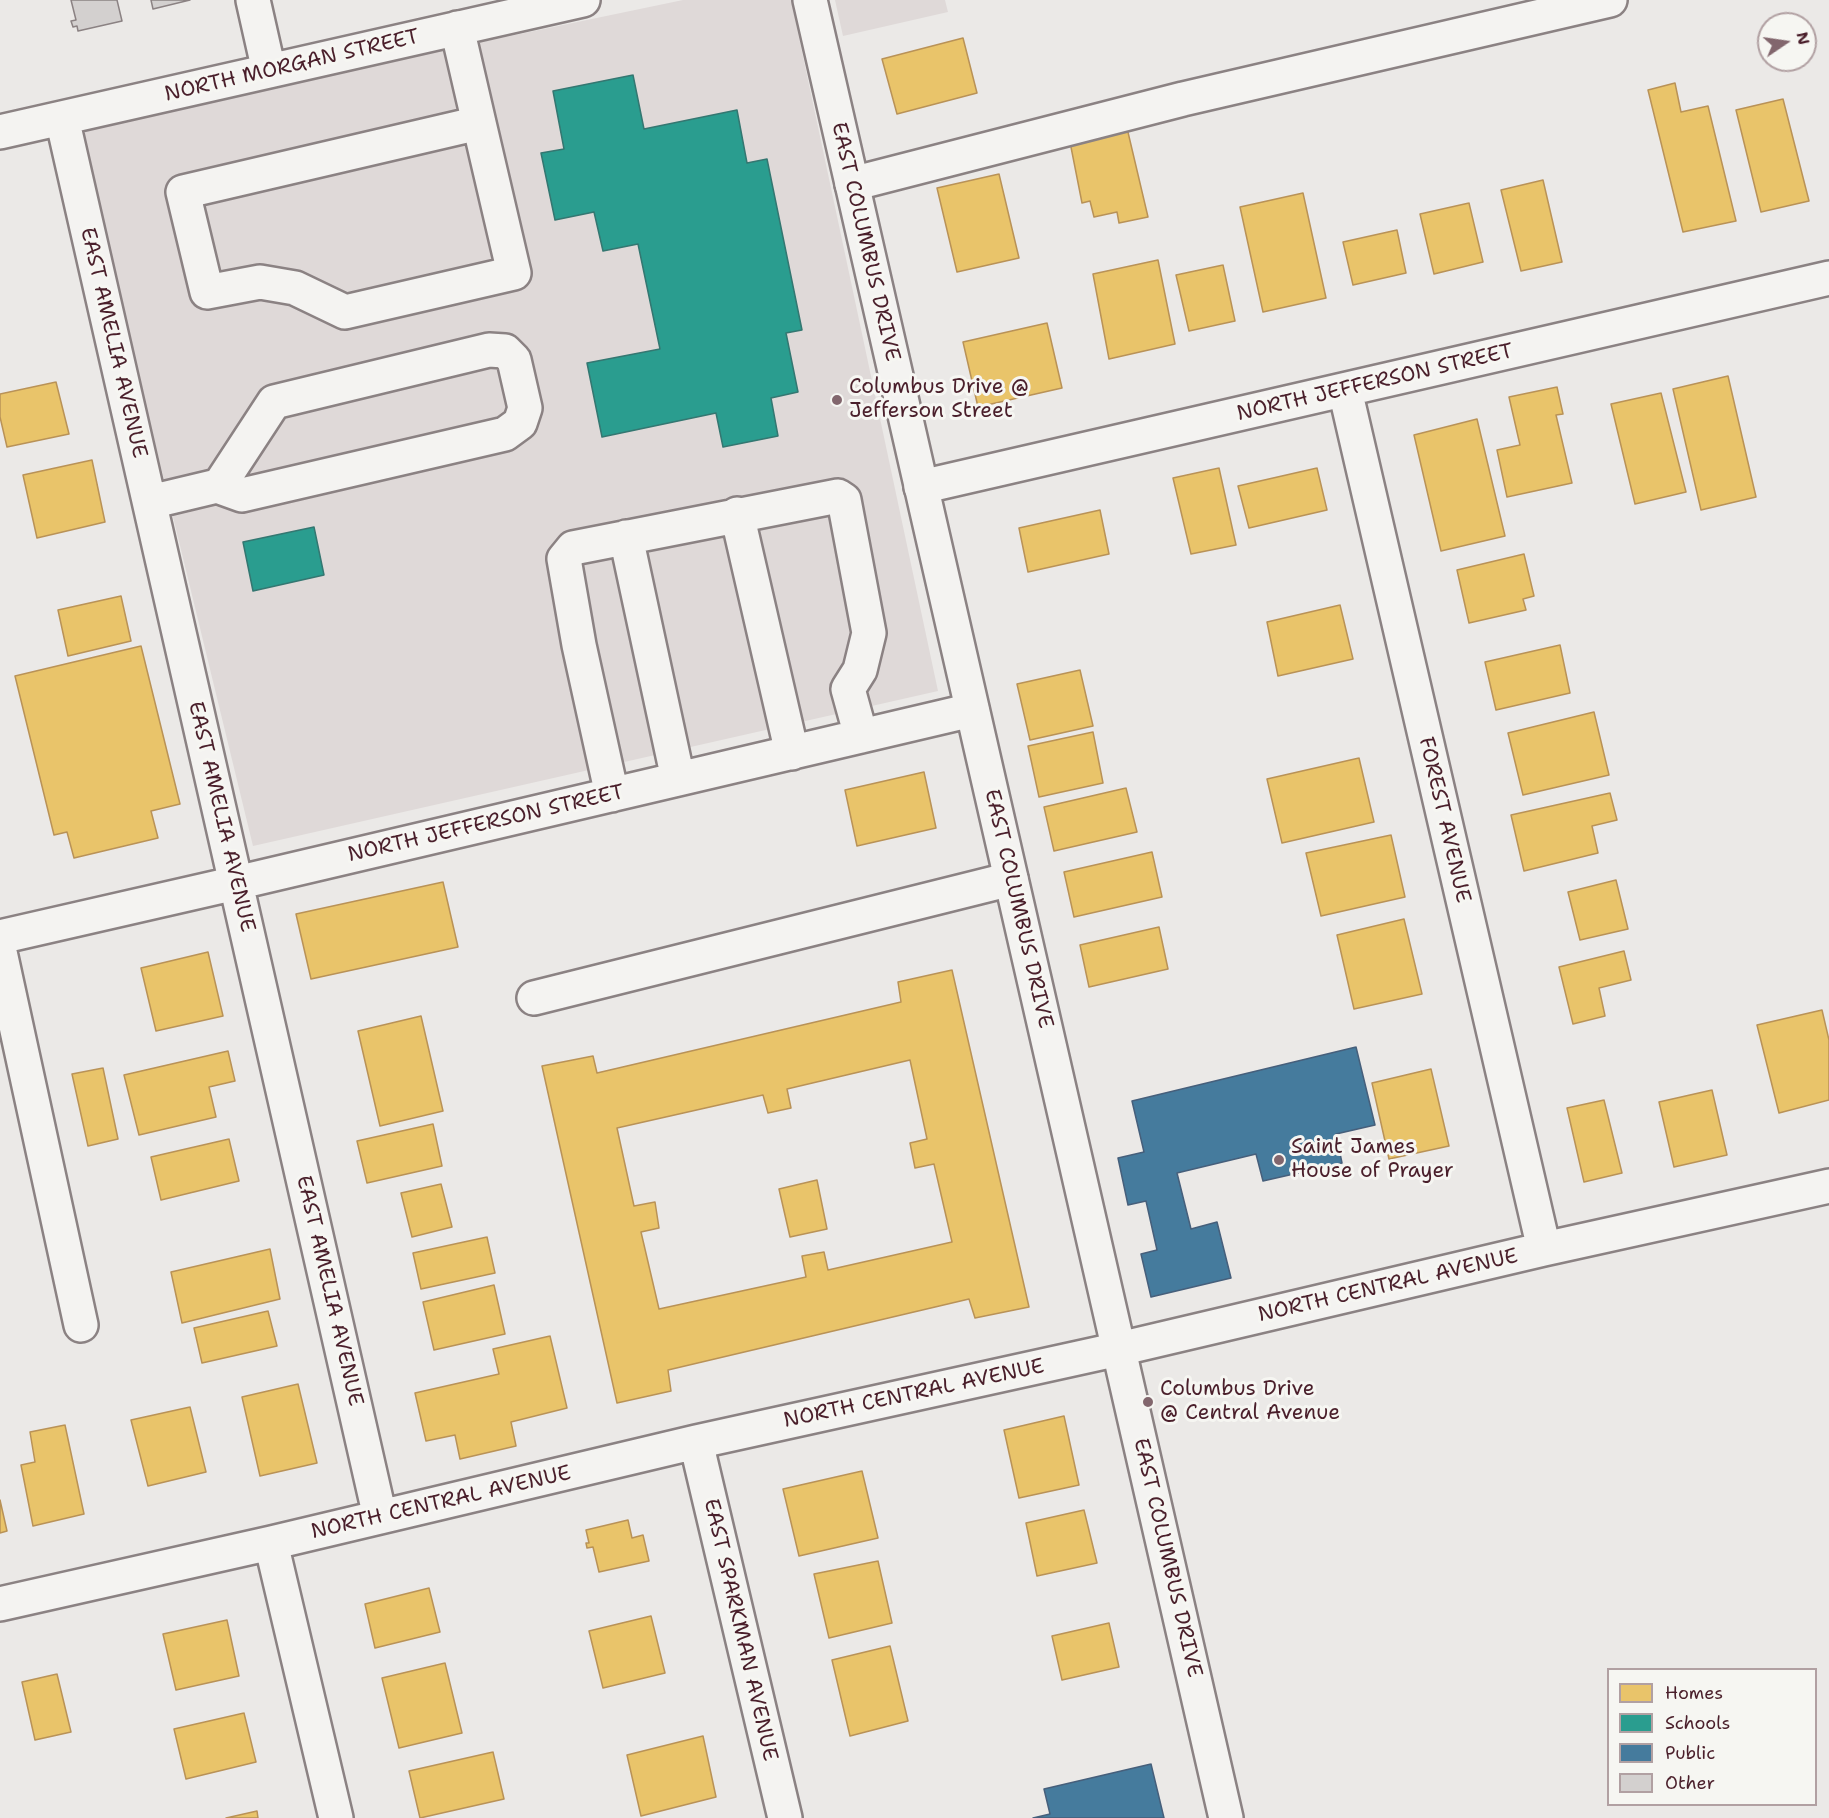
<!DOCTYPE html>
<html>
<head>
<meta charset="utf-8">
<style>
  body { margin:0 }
  #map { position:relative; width:1829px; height:1818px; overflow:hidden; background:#ebe9e7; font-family:"Shantell Sans",sans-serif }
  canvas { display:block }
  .legend { position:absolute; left:1607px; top:1668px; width:210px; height:138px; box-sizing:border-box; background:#f6f6f2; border:2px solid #b1a0a2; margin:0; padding:8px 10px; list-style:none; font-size:18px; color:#4a1f2b }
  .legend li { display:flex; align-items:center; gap:12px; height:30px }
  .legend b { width:30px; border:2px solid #b1a0a2 }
  .north { position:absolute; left:1757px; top:12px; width:60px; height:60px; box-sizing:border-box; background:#f6f6f2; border:2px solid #b1a0a2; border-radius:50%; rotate:77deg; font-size:16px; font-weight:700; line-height:24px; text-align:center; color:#4a1f2b }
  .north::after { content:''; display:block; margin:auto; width:21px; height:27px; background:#82666d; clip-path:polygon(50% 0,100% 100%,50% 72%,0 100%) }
</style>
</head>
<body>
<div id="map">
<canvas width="1829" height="1818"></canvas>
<ul class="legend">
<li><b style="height:16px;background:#e9c46a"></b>Homes</li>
<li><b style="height:16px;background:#2a9d8f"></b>Schools</li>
<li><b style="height:16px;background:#457b9d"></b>Public</li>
<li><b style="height:16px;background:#d3d0cf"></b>Other</li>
</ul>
<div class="north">N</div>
</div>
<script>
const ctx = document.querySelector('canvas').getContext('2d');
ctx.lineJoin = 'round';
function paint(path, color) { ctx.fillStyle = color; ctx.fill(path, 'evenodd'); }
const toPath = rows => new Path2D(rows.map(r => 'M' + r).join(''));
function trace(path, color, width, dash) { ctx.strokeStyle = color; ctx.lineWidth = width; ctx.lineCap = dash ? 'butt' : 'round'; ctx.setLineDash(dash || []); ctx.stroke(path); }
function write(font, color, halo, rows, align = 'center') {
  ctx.font = font + ' "Shantell Sans",sans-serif'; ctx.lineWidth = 6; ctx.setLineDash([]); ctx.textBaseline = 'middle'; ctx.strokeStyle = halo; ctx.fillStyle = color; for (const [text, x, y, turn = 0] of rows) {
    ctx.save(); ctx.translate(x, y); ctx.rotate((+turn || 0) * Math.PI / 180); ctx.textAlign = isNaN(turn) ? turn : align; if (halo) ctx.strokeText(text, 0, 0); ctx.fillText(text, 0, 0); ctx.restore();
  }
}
paint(toPath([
  [683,0,791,0,938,691,253,846,78,126],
  [835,0,945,0,948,12,843,36]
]), '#dfd9d8');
const homes = toPath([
  [963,38,977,93,897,114,882,59,963,38],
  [1675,83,1681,112,1708,106,1736,221,1683,232,1648,90,1675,83],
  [1783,99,1809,201,1761,212,1736,110,1783,99],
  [1127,128,1148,217,1119,223,1117,212,1094,217,1090,201,1082,203,1070,142,1127,128],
  [999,174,1019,258,957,272,937,188,999,174],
  [1543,180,1562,262,1521,271,1501,190,1543,180],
  [1303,193,1326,298,1263,312,1240,207,1303,193],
  [1469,203,1483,262,1434,274,1420,214,1469,203],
  [1397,230,1406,273,1353,285,1343,242,1397,230],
  [1158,260,1175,344,1109,359,1093,274,1158,260],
  [1223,265,1235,321,1189,331,1176,275,1223,265],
  [1047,323,1062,388,978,407,963,342,1047,323],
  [1728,376,1756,497,1701,510,1673,389,1728,376],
  [56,382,69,434,7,447,0,417,0,394,56,382],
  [1557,387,1563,414,1556,415,1572,483,1507,497,1497,450,1520,445,1509,397,1557,387],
  [1661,393,1686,492,1635,504,1611,404,1661,393],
  [1477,419,1505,536,1441,551,1414,435,1477,419],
  [92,460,105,522,37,538,23,475,92,460],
  [1219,468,1236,545,1191,554,1173,478,1219,468],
  [1317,468,1327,510,1249,528,1238,486,1317,468],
  [1100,510,1109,554,1028,572,1019,528,1100,510],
  [1524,554,1534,596,1523,599,1526,610,1469,623,1457,570,1524,554],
  [121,596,131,641,68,656,58,610,121,596],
  [1340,605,1353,659,1278,676,1267,622,1340,605],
  [1560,645,1570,693,1496,710,1485,662,1560,645],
  [141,646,180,804,151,811,158,838,74,858,67,832,54,835,15,676,141,646],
  [1080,670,1093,726,1030,740,1017,684,1080,670],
  [1594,712,1609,775,1523,795,1508,733,1594,712],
  [1093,732,1103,783,1039,797,1028,746,1093,732],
  [1359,758,1374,822,1282,843,1267,779,1359,758],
  [924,772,936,828,857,846,845,790,924,772],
  [1126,788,1137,832,1054,851,1044,807,1126,788],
  [1610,793,1617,820,1592,826,1598,853,1524,871,1511,815,1610,793],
  [1391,835,1405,897,1321,916,1306,853,1391,835],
  [1152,852,1162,897,1074,917,1064,872,1152,852],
  [1616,880,1628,929,1580,940,1568,892,1616,880],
  [443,882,458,947,311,979,296,914,443,882],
  [1404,919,1422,994,1354,1009,1337,935,1404,919],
  [1159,927,1168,969,1089,987,1080,945,1159,927],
  [1624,951,1631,980,1599,988,1605,1016,1573,1024,1559,967,1624,951],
  [208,952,223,1016,156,1031,141,968,208,952],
  [952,970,1029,1307,975,1318,969,1299,668,1370,671,1391,617,1403,542,1066,593,1056,597,1073,901,1002,898,982,952,970],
  [910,1060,927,1139,910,1143,915,1168,934,1164,952,1242,828,1270,824,1252,802,1256,806,1277,659,1309,641,1232,659,1228,655,1202,634,1206,617,1128,763,1095,768,1113,791,1108,787,1089,910,1060],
  [1822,1010,1829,1040,1829,1100,1779,1113,1757,1025,1822,1010],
  [421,1016,443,1111,380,1126,358,1031,421,1016],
  [228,1051,235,1081,209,1087,216,1117,139,1135,124,1075,228,1051],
  [103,1068,118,1139,88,1146,72,1074,103,1068],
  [1431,1069,1449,1146,1389,1159,1372,1083,1431,1069],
  [1712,1090,1727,1155,1674,1167,1659,1102,1712,1090],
  [1604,1100,1622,1173,1584,1182,1567,1108,1604,1100],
  [433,1124,442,1166,367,1183,357,1141,433,1124],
  [229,1139,239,1181,161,1200,151,1157,229,1139],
  [817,1180,827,1229,790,1237,779,1189,817,1180],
  [441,1184,452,1227,412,1237,401,1193,441,1184],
  [487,1237,495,1273,421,1289,413,1253,487,1237],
  [270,1249,280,1299,182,1323,171,1272,270,1249],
  [494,1285,505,1334,434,1350,423,1302,494,1285],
  [268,1311,277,1346,202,1363,194,1328,268,1311],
  [550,1336,567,1408,511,1422,516,1446,460,1459,455,1435,426,1441,415,1393,499,1374,493,1349,550,1336],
  [298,1384,317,1463,260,1476,242,1397,298,1384],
  [190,1407,206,1472,148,1486,131,1420,190,1407],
  [1064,1416,1079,1485,1019,1498,1004,1430,1064,1416],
  [65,1425,84,1514,33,1526,21,1465,35,1462,30,1432,65,1425],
  [862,1471,878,1538,799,1556,783,1489,862,1471],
  [0,1500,7,1531,0,1533,0,1500],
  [1084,1510,1097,1563,1037,1576,1026,1523,1084,1510],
  [628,1520,632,1538,643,1535,649,1561,599,1572,593,1547,587,1548,586,1543,589,1543,586,1530,628,1520],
  [878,1561,892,1623,829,1638,814,1574,878,1561],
  [429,1588,440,1632,375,1648,365,1604,429,1588],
  [651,1616,665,1673,603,1688,589,1631,651,1616],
  [227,1620,239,1676,176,1690,163,1634,227,1620],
  [1109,1623,1119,1667,1062,1680,1052,1636,1109,1623],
  [890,1646,908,1721,850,1736,832,1660,890,1646],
  [445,1663,462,1733,399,1748,382,1678,445,1663],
  [57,1674,71,1732,35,1740,22,1682,57,1674],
  [244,1713,256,1762,186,1779,174,1729,244,1713],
  [703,1736,716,1797,641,1816,627,1755,703,1736],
  [493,1752,504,1799,420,1818,409,1771,493,1752],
  [257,1811,258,1818,226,1818,257,1811]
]);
paint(homes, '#e9c46a');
trace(homes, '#b99257', 1.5);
const schools = toPath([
  [633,75,644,129,737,110,747,163,767,159,802,330,786,333,798,392,771,398,778,436,723,447,716,413,602,437,587,363,660,349,638,244,603,251,594,212,555,220,541,153,564,149,553,91,633,75],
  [314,527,324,575,253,591,243,542,314,527]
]);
paint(schools, '#2a9d8f');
trace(schools, '#347771', 1.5);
const public = toPath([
  [1356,1047,1375,1125,1336,1134,1342,1163,1263,1181,1256,1154,1177,1173,1191,1229,1217,1222,1231,1278,1151,1297,1141,1254,1157,1250,1146,1201,1128,1205,1118,1158,1144,1152,1132,1101,1356,1047],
  [1151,1764,1164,1818,1033,1818,1050,1814,1044,1789,1151,1764]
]);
paint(public, '#457b9d');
trace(public, '#465f7b', 1.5);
const building = toPath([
  [71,0,117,0,122,21,78,31,77,26,73,27,71,21,76,20,71,0],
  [151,0,190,0,153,9,151,0]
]);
paint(building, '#d3d0cf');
trace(building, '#8b8283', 1.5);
const minor = toPath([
  [253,0,269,71],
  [457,28,479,123,183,192,207,292,260,282,295,288,345,312,514,273,479,123],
  [62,118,380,1517],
  [0,132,583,0],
  [852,184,1183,99,1610,0],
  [1345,390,1544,1249],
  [921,487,1829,278],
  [150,502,217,486,242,495,505,434,520,423,525,408,514,360,505,351,489,350,274,402,219,486],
  [737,514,792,753],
  [626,537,678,779],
  [612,795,579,645,564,559,573,548,838,496,844,500,869,633,860,670,848,689,861,736],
  [0,937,236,883,972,710],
  [0,952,81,1325],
  [534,998,1011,879],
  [696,1442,785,1818],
  [271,1543,336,1818],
  [0,1604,271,1543,696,1442,1119,1349,1544,1249,1829,1186]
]);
const major = toPath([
  [810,0,1226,1818]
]);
trace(minor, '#8b8283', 38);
trace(major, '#8b8283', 38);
trace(minor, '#f4f3f1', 33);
trace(major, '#f4f3f1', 33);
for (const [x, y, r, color] of [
  [837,400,6,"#82666d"],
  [1279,1160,6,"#82666d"],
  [1148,1402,6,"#82666d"]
]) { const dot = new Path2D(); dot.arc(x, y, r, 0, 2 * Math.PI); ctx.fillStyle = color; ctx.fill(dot); trace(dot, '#f6f6f2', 2); }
write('21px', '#4a1f2b', '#f6f6f2', [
  ["NORTH MORGAN STREET",292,66,-13],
  ["EAST COLUMBUS DRIVE",865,242,77],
  ["EAST AMELIA AVENUE",113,343,77],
  ["NORTH JEFFERSON STREET",1375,383,-13],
  ["EAST AMELIA AVENUE",221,817,77],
  ["FOREST AVENUE",1444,820,77],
  ["NORTH JEFFERSON STREET",486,824,-13],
  ["EAST COLUMBUS DRIVE",1018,909,77],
  ["NORTH CENTRAL AVENUE",1388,1286,-13],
  ["EAST AMELIA AVENUE",329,1291,77],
  ["NORTH CENTRAL AVENUE",914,1394,-12],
  ["NORTH CENTRAL AVENUE",441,1503,-13],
  ["EAST COLUMBUS DRIVE",1167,1558,77],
  ["EAST SPARKMAN AVENUE",740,1630,77]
]);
write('21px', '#4a1f2b', '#f6f6f2', [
  ["Columbus Drive @",849,388],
  ["Jefferson Street",849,412],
  ["Saint James",1291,1148],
  ["House of Prayer",1291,1172],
  ["Columbus Drive",1160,1390],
  ["@ Central Avenue",1160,1414]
], 'left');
</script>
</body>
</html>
